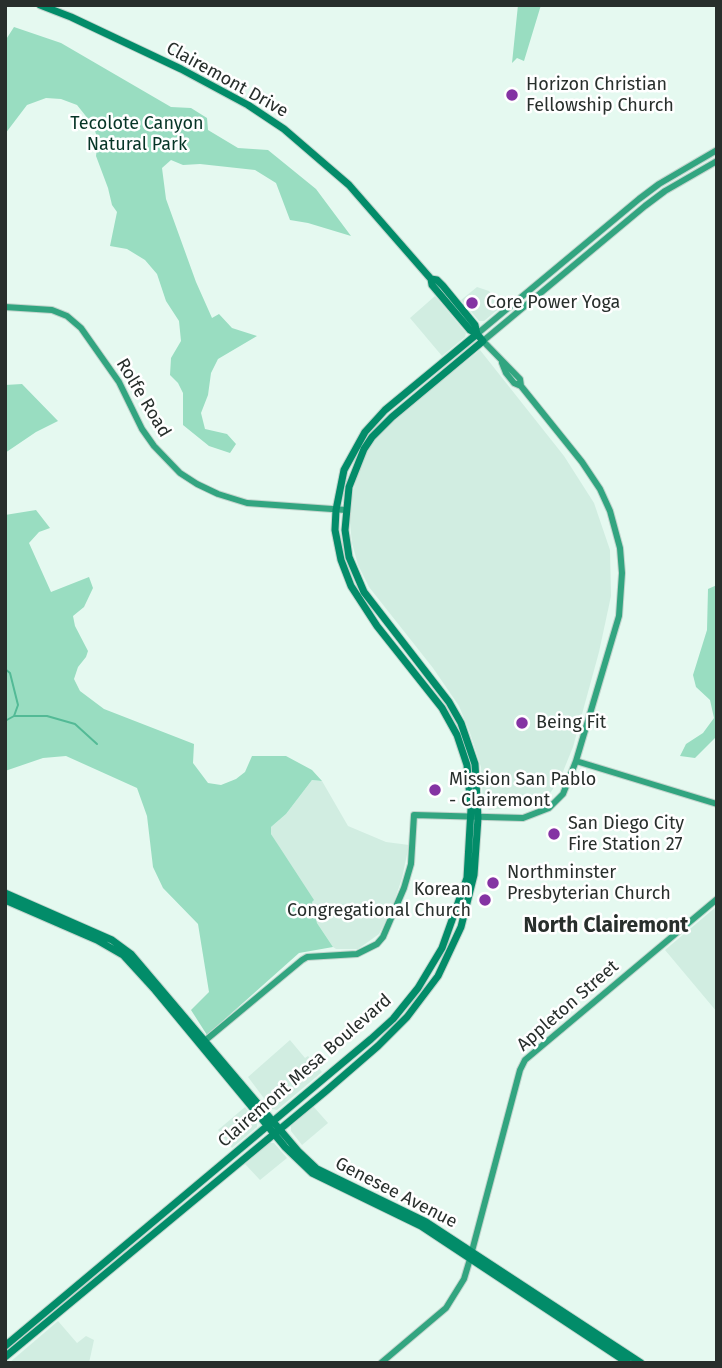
<!DOCTYPE html>
<html>
<head>
<meta charset="utf-8">
<style>
  body { margin:0 }
  #map { position:relative; width:722px; height:1368px; overflow:hidden; background:#e5f9f0; font-family:"Fira Sans",sans-serif }
  canvas { display:block }
  .frame { position:absolute; inset:0; border:7px solid #282f2c; pointer-events:none }
</style>
</head>
<body>
<div id="map">
<canvas width="722" height="1368"></canvas>
<div class="frame"></div>
</div>
<script>
const ctx = document.querySelector('canvas').getContext('2d');
ctx.lineJoin = 'round';
function paint(path, color) { ctx.fillStyle = color; ctx.fill(path, 'evenodd'); }
const toPath = rows => new Path2D(rows.map(r => 'M' + r).join(''));
function trace(path, color, width, dash) { ctx.strokeStyle = color; ctx.lineWidth = width; ctx.lineCap = dash ? 'butt' : 'round'; ctx.setLineDash(dash || []); ctx.stroke(path); }
function write(font, color, halo, rows, align = 'center') {
  ctx.font = font + ' "Fira Sans",sans-serif'; ctx.lineWidth = 5; ctx.setLineDash([]); ctx.textBaseline = 'middle'; ctx.strokeStyle = halo; ctx.fillStyle = color; for (const [text, x, y, turn = 0] of rows) {
    ctx.save(); ctx.translate(x, y); ctx.rotate((+turn || 0) * Math.PI / 180); ctx.textAlign = isNaN(turn) ? turn : align; if (halo) ctx.strokeText(text, 0, 0); ctx.fillText(text, 0, 0); ctx.restore();
  }
}
paint(toPath([
  [477,287,489,291,502,306,484,321,479,321,461,300],
  [435,296,466,333,465,337,442,356,410,318],
  [480,350,564,456,594,503,610,550,611,596,599,652,573,747,562,774,551,792,534,805,489,810,483,802,481,767,470,733,459,706,433,668,369,587,358,565,352,543,350,523,352,496,358,472,369,446,393,419],
  [312,780,322,781,348,826,386,842,409,845,402,878,391,911,379,934,358,949,336,949,333,947,317,923,311,902,271,834,271,827,286,814],
  [717,906,717,1012,665,950],
  [290,1040,305,1058,308,1056,322,1072,277,1110,272,1109,248,1077],
  [313,1106,328,1123,302,1145,291,1131,291,1126],
  [245,1107,257,1122,257,1127,232,1148,218,1130],
  [269,1143,274,1143,287,1158,260,1180,245,1164],
  [58,1321,77,1343,86,1336,94,1340,89,1363,9,1363]
]), '#d1ede1');
paint(toPath([
  [518,5,541,5,524,61,517,58,512,63],
  [14,27,61,43,171,107,191,108,207,118,208,130,238,148,268,150,316,189,351,236,308,223,290,220,276,183,255,170,200,164,183,165,171,160,162,168,166,199,196,282,212,318,219,314,232,328,257,336,218,359,211,373,208,395,201,413,205,429,227,434,236,444,230,453,209,446,183,425,183,393,178,383,170,375,171,358,181,341,179,321,166,301,157,274,145,260,127,249,110,246,117,212,112,205,108,188,96,156,98,140,93,125,77,105,61,99,46,98,27,105,5,134,5,41],
  [22,384,58,421,36,432,5,453,5,385],
  [36,510,50,528,39,532,29,543,51,592,89,577,93,588,84,607,73,616,75,626,88,651,86,657,78,667,74,679,80,691,104,709,194,744,193,763,208,783,221,785,236,779,245,772,252,756,286,756,312,770,322,781,312,780,286,814,271,827,271,834,314,900,312,902,317,923,333,947,299,953,207,1035,191,1010,209,992,198,924,163,888,153,867,147,816,137,788,66,756,43,758,5,771,5,515],
  [717,585,717,736,695,758,680,756,686,744,703,733,714,718,710,700,696,687,693,675,707,630,708,589]
]), '#99ddc1');
trace(toPath([
  [5,669,10,673,18,705,14,716,5,721],
  [14,716,47,716,75,724,97,744]
]), '#53ba96', 2);
const secondary = toPath([
  [5,307,52,310,67,316,81,328,119,382,142,429,154,446,180,473,197,484,218,494,247,503,346,510],
  [477,334,639,199,659,184,717,150],
  [502,363,506,373,514,383,521,386],
  [576,761,717,804],
  [201,1044,302,960,307,957,357,954,377,944,383,937,404,888,411,864,414,815,523,818,549,808,563,794,576,761,619,616,622,573,620,548,610,511,600,489,582,462,521,386,520,379,483,341,645,206,665,191,717,161],
  [472,1251,520,1070,525,1060,717,899],
  [381,1363,446,1308,464,1279,470,1259]
]);
const primary = toPath([
  [431,279,437,280,443,286,475,325,477,334],
  [5,893,112,940,131,954,298,1151,317,1169,426,1222,641,1363],
  [5,900,97,940,123,955,155,990,285,1147,312,1173,421,1226,628,1363],
  [5,1346,371,1039,393,1019,418,988,442,948,467,878,471,809,467,765,457,735,442,708,377,626,351,586,341,560,335,530,336,510,344,470,365,432,385,410,477,334],
  [5,1357,326,1091,378,1046,407,1017,438,976,461,927,474,875,478,818,475,764,461,723,449,702,364,592,349,557,345,530,349,487,364,449,372,437,392,417,483,341,477,334,470,330,432,285,431,279,349,185,284,129,248,105,181,69,71,17,40,5]
]);
trace(secondary, '#c3d5cd', 8);
trace(primary, '#c3d5cd', 9);
trace(secondary, '#32a580', 6);
trace(primary, '#028c69', 7);
for (const [x, y, r, color] of [
  [512,95,7,"#8433a3"],
  [472,303,7,"#8433a3"],
  [522,723,7,"#8433a3"],
  [435,790,7,"#8433a3"],
  [554,834,7,"#8433a3"],
  [493,883,7,"#8433a3"],
  [485,900,7,"#8433a3"]
]) { const dot = new Path2D(); dot.arc(x, y, r, 0, 2 * Math.PI); ctx.fillStyle = color; ctx.fill(dot); trace(dot, '#fff', 2.5); }
write('18px', '#282f2c', '#fff', [
  ["Clairemont Drive",227,80,29],
  ["Rolfe Road",143,398,59],
  ["Appleton Street",568,1006,-41],
  ["Clairemont Mesa Boulevard",305,1071,-41],
  ["Genesee Avenue",396,1193,27]
]);
write('18px', '#282f2c', '#fff', [
  ["Horizon Christian",526,85],
  ["Fellowship Church",526,106],
  ["Core Power Yoga",486,303],
  ["Being Fit",536,723],
  ["Mission San Pablo",449,780],
  ["- Clairemont",449,801],
  ["San Diego City",568,824],
  ["Fire Station 27",568,845],
  ["Northminster",507,873],
  ["Presbyterian Church",507,894],
  ["Korean",471,890,"right"],
  ["Congregational Church",471,911,"right"]
], 'left');
write('18px', '#063527', '#fff', [
  ["Tecolote Canyon",137,124],
  ["Natural Park",137,145]
]);
write('bold 21px', '#282f2c', '#fff', [
  ["North Clairemont",606,926]
]);
</script>
</body>
</html>
